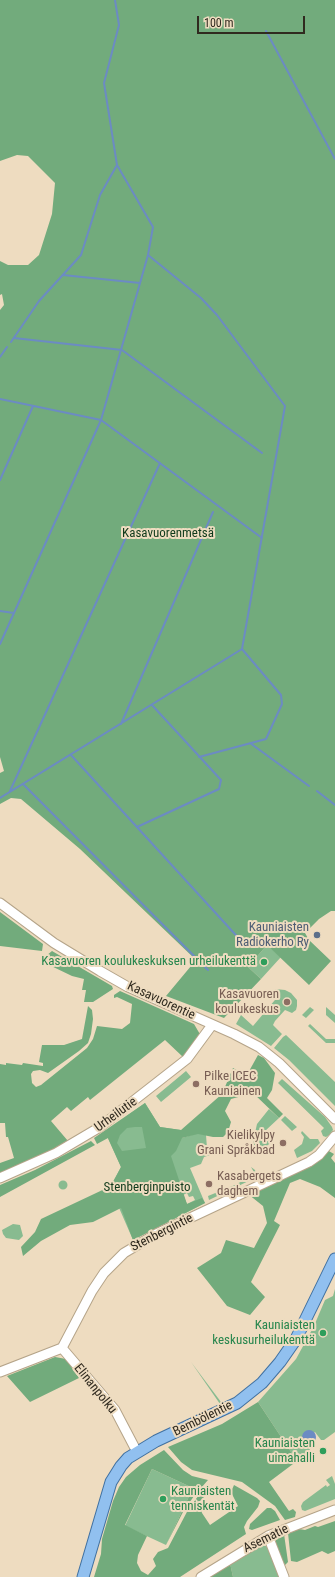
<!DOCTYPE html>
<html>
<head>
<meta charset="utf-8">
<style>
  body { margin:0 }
  #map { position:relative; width:335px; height:1577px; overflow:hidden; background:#eedcc0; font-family:"Roboto Condensed",sans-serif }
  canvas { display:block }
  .scale { position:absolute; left:197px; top:16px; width:108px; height:18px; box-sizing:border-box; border:2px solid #302a1f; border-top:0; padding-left:5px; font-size:12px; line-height:14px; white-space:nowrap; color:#302a1f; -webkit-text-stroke:3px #eedcc0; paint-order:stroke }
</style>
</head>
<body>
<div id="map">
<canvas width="335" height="1577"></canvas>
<div class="scale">100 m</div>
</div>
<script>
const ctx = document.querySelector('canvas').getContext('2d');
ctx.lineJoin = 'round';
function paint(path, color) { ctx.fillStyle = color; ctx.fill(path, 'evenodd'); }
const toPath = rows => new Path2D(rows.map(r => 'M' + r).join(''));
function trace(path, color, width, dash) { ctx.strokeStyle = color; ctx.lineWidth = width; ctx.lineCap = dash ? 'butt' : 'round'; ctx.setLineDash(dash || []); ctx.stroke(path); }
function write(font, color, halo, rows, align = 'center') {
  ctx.font = font + ' "Roboto Condensed",sans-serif'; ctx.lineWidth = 4; ctx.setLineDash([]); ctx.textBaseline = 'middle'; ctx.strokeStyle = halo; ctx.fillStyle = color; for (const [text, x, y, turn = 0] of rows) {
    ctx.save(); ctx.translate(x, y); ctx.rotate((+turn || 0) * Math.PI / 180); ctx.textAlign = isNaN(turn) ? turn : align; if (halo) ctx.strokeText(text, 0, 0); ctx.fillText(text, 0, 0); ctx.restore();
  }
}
paint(toPath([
  [267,945,281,957,261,979,248,967],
  [275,989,285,990,291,993,297,1000,297,1006,296,1010,292,1013,285,1010,275,1021,273,1025,282,1034,271,1046,236,1024,241,1015,253,1026,280,994],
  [310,1007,314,1010,306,1018,302,1015],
  [326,1007,335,1015,335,1023,326,1015],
  [310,1024,326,1039,335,1039,335,1043,326,1043,308,1026],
  [286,1035,335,1082,335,1106,289,1060,274,1048,283,1037],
  [186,1071,191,1077,161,1102,156,1096],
  [282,1079,325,1117,332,1127,333,1130,329,1135,326,1137,323,1136,321,1131,324,1128,278,1083],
  [145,1103,160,1127,181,1130,182,1138,198,1133,206,1135,207,1148,210,1155,204,1157,201,1164,190,1168,205,1203,133,1240,110,1187,121,1167,105,1132],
  [187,1193,189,1197,193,1196,195,1200,187,1204,183,1195],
  [269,1109,279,1118,265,1131,273,1140,263,1150,255,1151,253,1142,257,1124],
  [285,1116,297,1127,292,1131,281,1120],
  [302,1131,310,1139,318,1139,320,1143,312,1151,297,1158,294,1150,302,1144,304,1137,301,1133],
  [251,1167,255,1170,257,1177,209,1200,208,1196,235,1185,255,1174],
  '58.5 1185a4.5 4.5 0 1 1 9 0a4.5 4.5 0 1 1-9 0Z',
  [13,1224,20,1225,23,1236,19,1240,6,1238,3,1234,2,1230],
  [335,1289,335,1432,324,1440,321,1440,315,1432,304,1441,310,1449,309,1451,297,1461,296,1458,299,1455,297,1452,293,1455,258,1402,296,1359,314,1326,325,1300,333,1296],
  [191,1362,221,1402,221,1404,220,1404],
  [152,1469,193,1488,166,1545,125,1526],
  [332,1476,335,1484,335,1499,305,1511,302,1510,301,1506,303,1502,326,1485,327,1487,330,1485,326,1480],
  [260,1546,266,1546,271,1551,282,1577,233,1577,230,1563]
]), '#88bb90');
paint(toPath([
  [0,0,335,0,335,911,331,911,319,919,305,933,309,940,331,961,309,985,267,945,248,967,261,979,224,1018,166,996,196,960,80,849,21,799,11,798,0,804,0,773,4,771,0,757,0,310,4,305,2,294,0,295,0,261,8,265,28,265,39,255,52,214,55,183,28,156,17,155,0,161],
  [0,912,43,944,42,951,0,946],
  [52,951,112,986,113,989,93,1002,84,1002,86,990,82,990,84,979,72,976,45,963,46,956],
  [120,991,194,1024,201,1036,183,1057,165,1040,90,1100,88,1097,71,1111,67,1107,51,1121,68,1141,57,1148,2,1172,0,1172,0,1163,14,1158,8,1137,6,1137,5,1123,0,1123,0,1064,6,1065,6,1063,22,1065,23,1063,43,1066,43,1063,39,1062,42,1045,64,1045,82,1039,88,1006,92,1010,93,1019,91,1034,88,1043,79,1051,48,1073,40,1070,33,1071,31,1074,32,1083,36,1087,41,1085,87,1048,93,1039,97,1026,122,1029,130,1023,132,1004,117,997,114,998,114,995],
  [258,1055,264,1058,275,1073,272,1090,267,1098,283,1114,279,1118,253,1093,231,1099,225,1111,231,1122,228,1132,223,1137,213,1137,198,1134,182,1138,176,1151,171,1156,187,1204,202,1198,205,1203,133,1240,121,1208,93,1222,70,1225,41,1241,23,1256,21,1247,35,1232,41,1219,111,1186,121,1167,108,1138,97,1144,94,1138,145,1103,160,1127,181,1130,222,1094,233,1068,245,1075,248,1073],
  [135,1127,142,1127,146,1148,122,1151,117,1143,120,1135,127,1128],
  [91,1141,95,1145,0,1197,0,1185,35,1170],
  [327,1150,334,1154,331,1158,335,1163,335,1198,320,1187,300,1179,290,1183,274,1221,280,1225,251,1282,265,1297,250,1315,227,1306,197,1268,221,1253,226,1240,254,1248,267,1223,263,1206,248,1194,299,1172,320,1158],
  [55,1357,66,1359,79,1378,30,1402,7,1376],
  [258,1402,297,1461,269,1482,289,1511,293,1509,296,1512,295,1517,285,1520,275,1506,242,1482,192,1470,181,1462,168,1447,222,1424],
  [164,1450,183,1470,192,1476,208,1480,194,1496,183,1512,166,1545,193,1488,152,1469,125,1525,147,1536,138,1555,137,1563,141,1571,148,1575,156,1566,153,1559,158,1552,168,1548,189,1508,199,1495,206,1489,207,1494,199,1502,202,1513,210,1525,238,1506,231,1492,234,1485,257,1498,260,1501,258,1507,247,1521,244,1527,246,1534,180,1577,94,1577,101,1554,102,1539,113,1501,119,1487,126,1477,140,1465],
  [267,1508,271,1508,275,1511,280,1520,252,1530,249,1529,250,1524],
  [335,1521,335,1551,328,1554,322,1551,297,1562,291,1561,288,1533,299,1529,305,1530,315,1526,318,1527],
  [284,1534,288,1562,285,1565,278,1552,275,1538],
  [230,1563,233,1577,208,1577]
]), '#72ab7c');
paint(toPath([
  '302 1437a7 7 0 1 1 14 0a7 7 0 1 1-14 0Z'
]), '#6c8bc3');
trace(toPath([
  [266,31,335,159],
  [63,275,140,283],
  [14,338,122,350,262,453],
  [11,342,39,301,81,255,100,195,117,165],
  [0,357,7,347],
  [0,399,101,420,262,538],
  [0,480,33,406],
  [0,611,14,613],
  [0,644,101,420,148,255],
  [121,724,213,512],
  [250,743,309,786],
  [71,755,244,944],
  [199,757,266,739,282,704,281,695,242,649],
  [23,784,208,970],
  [10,791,160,463],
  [317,791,335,805],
  [0,798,242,649,285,406,217,315,201,298,148,255,153,227,117,165,104,83,119,25,115,0],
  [137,827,219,789,221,780,152,705]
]), '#6c8bc3', 2);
const minor = toPath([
  [0,903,54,943,100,971,128,987,234,1034,259,1047,279,1063,335,1119],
  [0,1178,56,1153,100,1127,187,1059,212,1025],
  [62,1348,115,1410,137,1452],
  [0,1372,62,1348,92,1291,104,1273,124,1253,156,1234,309,1162,319,1155,335,1136],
  [268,1536,284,1577],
  [201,1577,268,1536,335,1510]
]);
const major = toPath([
  [83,1577,111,1482,121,1466,128,1458,156,1441,237,1403,262,1383,280,1362,296,1339,335,1259]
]);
trace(minor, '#b5a489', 11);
trace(major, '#4070a0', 13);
trace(minor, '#fff', 9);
trace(major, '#91c0ef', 11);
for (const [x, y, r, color] of [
  [317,935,4,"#5c6f8a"],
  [264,962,4,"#2e9e5b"],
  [287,1002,4,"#8d6e63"],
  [196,1084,4,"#8d6e63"],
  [283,1143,4,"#8d6e63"],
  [209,1184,4,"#8d6e63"],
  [323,1333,4,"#2e9e5b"],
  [323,1451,4,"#2e9e5b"],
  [163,1499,4,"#2e9e5b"]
]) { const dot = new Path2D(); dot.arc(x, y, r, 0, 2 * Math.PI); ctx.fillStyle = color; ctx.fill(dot); trace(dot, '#eedcc0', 1.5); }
write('13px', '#0f3a1b', '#eedcc0', [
  ["Kasavuorenmetsä",168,534],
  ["Stenberginpuisto",147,1188]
]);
write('13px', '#4e5e75', '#eedcc0', [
  ["Kauniaisten",309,928],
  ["Radiokerho Ry",309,943]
], 'right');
write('13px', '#27864d', '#eedcc0', [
  ["Kasavuoren koulukeskuksen urheilukenttä",256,962],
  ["Kauniaisten",315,1326],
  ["keskusurheilukenttä",315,1341],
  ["Kauniaisten",315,1444],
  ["uimahalli",315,1459],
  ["Kauniaisten",171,1492,"left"],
  ["tenniskentät",171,1507,"left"]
], 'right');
write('13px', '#785e54', '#eedcc0', [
  ["Kasavuoren",279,995],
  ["koulukeskus",279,1010],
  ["Pilke ICEC",204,1077,"left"],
  ["Kauniainen",204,1092,"left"],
  ["Kielikylpy",275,1136],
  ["Grani Språkbad",275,1151],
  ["Kasabergets",217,1177,"left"],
  ["daghem",217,1192,"left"]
], 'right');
write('13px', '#302a1f', '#eedcc0', [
  ["Kasavuorentie",161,1001,25],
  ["Urheilutie",116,1115,-36],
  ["Stenbergintie",162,1233,-27],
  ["Elinanpolku",95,1389,51],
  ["Bembölentie",203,1419,-26],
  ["Asematie",266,1539,-26]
]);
</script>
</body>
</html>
